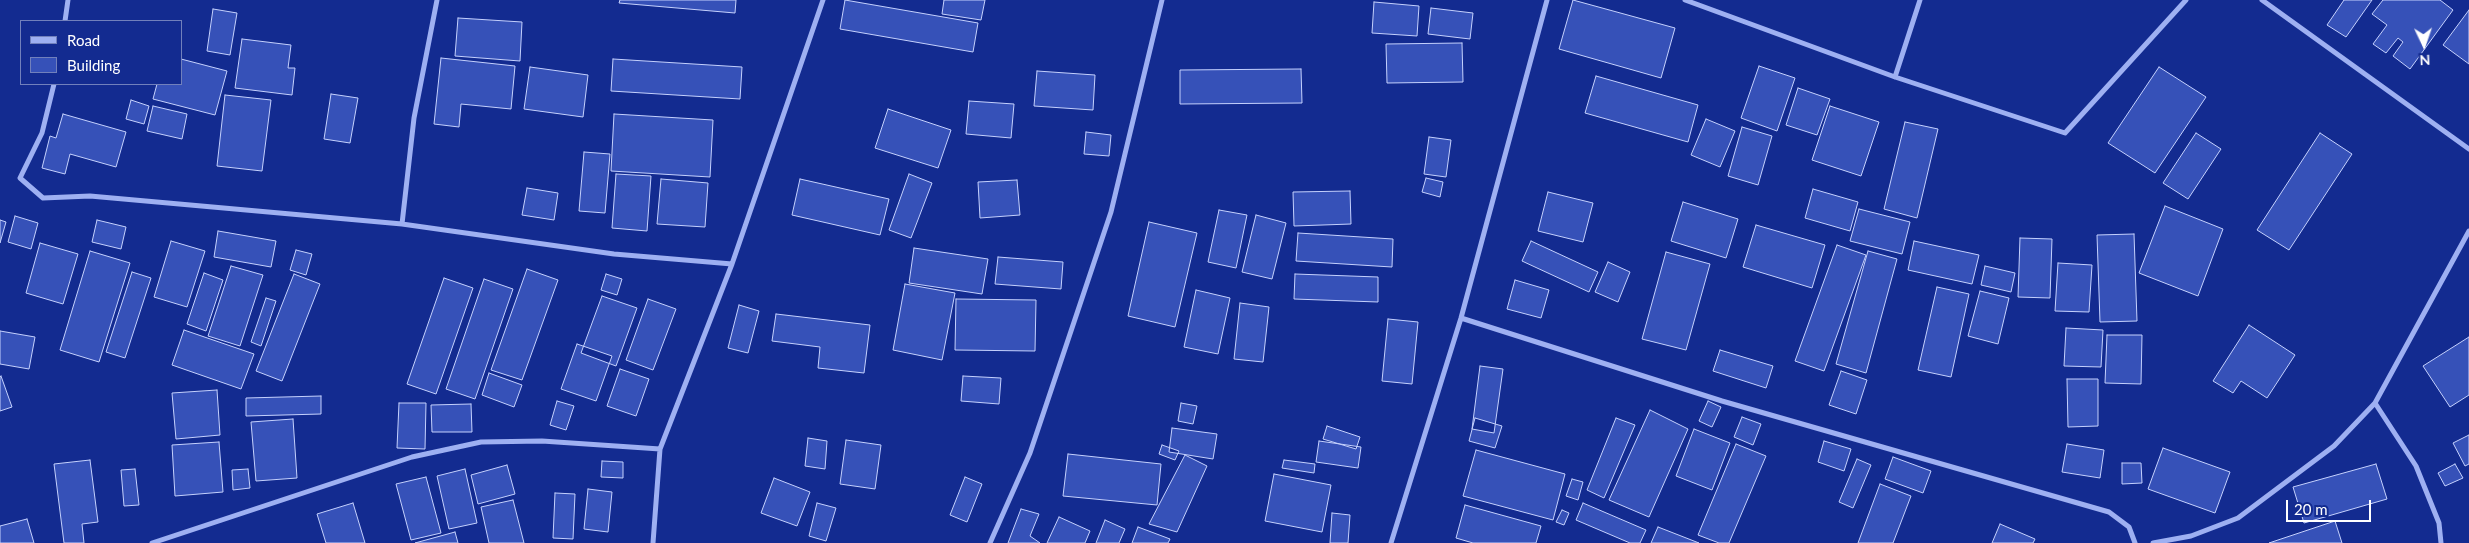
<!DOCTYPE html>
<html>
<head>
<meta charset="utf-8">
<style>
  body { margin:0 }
  #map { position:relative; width:2469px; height:543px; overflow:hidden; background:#132b90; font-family:Lato,sans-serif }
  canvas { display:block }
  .legend { position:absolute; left:20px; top:20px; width:162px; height:65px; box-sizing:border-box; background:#132b90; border:1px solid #7180bc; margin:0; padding:6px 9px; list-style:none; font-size:15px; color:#fff }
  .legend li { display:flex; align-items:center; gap:10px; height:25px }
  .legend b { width:25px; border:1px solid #7180bc }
  .north { position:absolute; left:2399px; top:20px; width:50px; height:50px; -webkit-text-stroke:4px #132b90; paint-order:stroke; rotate:177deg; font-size:14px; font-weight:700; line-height:20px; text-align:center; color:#fff }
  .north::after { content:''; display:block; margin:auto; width:18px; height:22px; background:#fff; clip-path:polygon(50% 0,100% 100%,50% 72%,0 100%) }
  .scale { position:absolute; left:2286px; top:500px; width:85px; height:22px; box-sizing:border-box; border:2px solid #fff; border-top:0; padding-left:6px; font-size:15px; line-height:18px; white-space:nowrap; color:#fff; -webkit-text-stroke:4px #132b90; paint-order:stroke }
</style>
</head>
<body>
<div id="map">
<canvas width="2469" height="543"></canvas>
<ul class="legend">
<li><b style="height:6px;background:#9eb0f2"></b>Road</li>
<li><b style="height:14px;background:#3651b8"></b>Building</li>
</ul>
<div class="north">N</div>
<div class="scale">20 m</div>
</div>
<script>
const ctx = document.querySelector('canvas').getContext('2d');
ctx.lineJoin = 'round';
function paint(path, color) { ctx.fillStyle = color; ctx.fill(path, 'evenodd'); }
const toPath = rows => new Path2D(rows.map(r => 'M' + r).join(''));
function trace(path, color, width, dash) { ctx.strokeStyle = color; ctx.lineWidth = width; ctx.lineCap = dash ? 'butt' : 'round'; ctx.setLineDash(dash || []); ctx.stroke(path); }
const building = toPath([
  [620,0,736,0,735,13,619,3,620,0],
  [845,0,978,23,973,52,840,29,845,0],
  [944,0,985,0,981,20,942,14,944,0],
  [1573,0,1675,28,1661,78,1559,49,1573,0],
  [2344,0,2372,0,2346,37,2327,25,2344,0],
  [2383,0,2440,0,2453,10,2410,69,2393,56,2403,42,2398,38,2386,53,2373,44,2387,25,2372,14,2383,0],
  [1374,2,1419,6,1417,36,1372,33,1374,2],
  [1431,8,1473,13,1470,39,1428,34,1431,8],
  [213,9,237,13,230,55,207,51,213,9],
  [2469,10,2469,64,2443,45,2469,10],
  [458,18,522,22,520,61,455,56,458,18],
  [242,39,291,45,288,68,295,68,292,95,235,88,242,39],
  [1462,43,1463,82,1387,83,1386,44,1462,43],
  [441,58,515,66,511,109,461,104,459,127,434,124,441,58],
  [181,59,227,71,215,115,153,99,157,84,181,84,181,59],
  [613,59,742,67,740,99,611,91,613,59],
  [1759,66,1795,78,1777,131,1741,118,1759,66],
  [530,67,588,75,583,117,524,109,530,67],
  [2159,67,2206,97,2155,173,2108,143,2159,67],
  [1301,69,1302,103,1180,104,1180,70,1301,69],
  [1037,71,1095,75,1093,110,1034,106,1037,71],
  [1596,76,1698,105,1688,142,1585,113,1596,76],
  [1798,88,1830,99,1817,135,1786,125,1798,88],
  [331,94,358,98,350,143,324,139,331,94],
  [225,95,271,100,262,171,217,166,225,95],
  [131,100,149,106,144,124,126,119,131,100],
  [969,101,1014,104,1011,138,966,134,969,101],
  [153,106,187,114,182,139,147,131,153,106],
  [1830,106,1879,122,1861,176,1812,160,1830,106],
  [888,109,951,130,938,168,875,148,888,109],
  [63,114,126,132,116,167,70,154,65,174,42,168,50,136,56,138,63,114],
  [614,114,713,120,710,177,611,171,614,114],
  [1706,119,1735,131,1720,167,1691,155,1706,119],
  [1905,122,1938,129,1917,218,1884,209,1905,122],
  [1742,127,1772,136,1758,185,1728,176,1742,127],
  [1086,132,1111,135,1109,156,1084,154,1086,132],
  [2196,133,2221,149,2188,199,2163,183,2196,133],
  [2320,133,2352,154,2289,250,2257,230,2320,133],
  [1429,137,1451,140,1446,177,1424,174,1429,137],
  [584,152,610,154,605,213,579,211,584,152],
  [616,174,651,176,647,231,612,228,616,174],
  [909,174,932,183,911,238,889,230,909,174],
  [1426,178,1443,182,1440,197,1422,192,1426,178],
  [661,179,708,183,705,227,657,224,661,179],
  [800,179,889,199,880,235,792,215,800,179],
  [1017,180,1020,215,980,218,978,182,1017,180],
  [527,188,558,193,554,220,522,215,527,188],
  [1813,189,1858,202,1850,231,1805,218,1813,189],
  [1350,191,1351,224,1294,226,1293,192,1350,191],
  [1548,192,1593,203,1583,242,1538,231,1548,192],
  [1683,202,1738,219,1726,258,1671,241,1683,202],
  [2165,206,2223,229,2198,296,2139,273,2165,206],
  [1859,209,1910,222,1902,254,1850,241,1859,209],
  [1219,210,1247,215,1236,268,1208,262,1219,210],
  [1256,215,1286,223,1272,279,1242,272,1256,215],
  [15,216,38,223,31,249,8,242,15,216],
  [0,220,6,222,0,243,0,220],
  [97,220,126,227,121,249,92,242,97,220],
  [1149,222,1197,233,1175,327,1128,316,1149,222],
  [1756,225,1825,245,1812,288,1743,267,1756,225],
  [218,231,276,241,271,267,214,257,218,231],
  [1298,233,1393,239,1392,267,1296,261,1298,233],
  [2134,234,2137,321,2100,322,2097,235,2134,234],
  [2020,238,2052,239,2050,298,2018,297,2020,238],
  [171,241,205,251,187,307,154,297,171,241],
  [1531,241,1598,272,1589,292,1522,261,1531,241],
  [1914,241,1979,255,1972,284,1908,270,1914,241],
  [40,243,78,254,63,304,26,293,40,243],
  [1837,245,1866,255,1824,371,1795,361,1837,245],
  [914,248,988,259,982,294,909,283,914,248],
  [296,250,312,254,306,275,290,270,296,250],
  [90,251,130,263,99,362,60,350,90,251],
  [1868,251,1897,259,1866,373,1836,364,1868,251],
  [1666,252,1710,264,1686,350,1642,339,1666,252],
  [998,257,1063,262,1061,289,995,284,998,257],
  [1608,262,1630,272,1618,302,1595,292,1608,262],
  [2058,263,2092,265,2089,312,2055,311,2058,263],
  [231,266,263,275,240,346,208,336,231,266],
  [1985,266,2015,273,2011,292,1981,285,1985,266],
  [527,269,558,280,522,380,491,370,527,269],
  [132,272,151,278,125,358,106,352,132,272],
  [204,273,223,280,206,331,187,324,204,273],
  [294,274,320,284,282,381,256,371,294,274],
  [606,274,622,279,617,295,601,290,606,274],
  [1295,274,1378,277,1378,302,1294,299,1295,274],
  [444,278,473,288,436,394,407,384,444,278],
  [484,279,513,289,475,399,446,389,484,279],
  [1515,280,1549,290,1541,318,1507,309,1515,280],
  [905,284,955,293,942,360,893,350,905,284],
  [1937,287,1969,294,1951,377,1918,370,1937,287],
  [1196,290,1230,298,1218,354,1184,347,1196,290],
  [1980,291,2009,298,1998,344,1968,336,1980,291],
  [602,296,637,308,616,366,581,353,602,296],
  [266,298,276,301,261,346,251,342,266,298],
  [648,299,676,309,653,370,626,360,648,299],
  [956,299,1036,300,1035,351,955,350,956,299],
  [1240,303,1269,307,1263,362,1234,359,1240,303],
  [739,305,759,311,748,353,728,348,739,305],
  [776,314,870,325,864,373,818,368,820,347,772,341,776,314],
  [1388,319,1418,322,1412,384,1382,381,1388,319],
  [2249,325,2295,355,2267,398,2241,381,2233,393,2213,381,2249,325],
  [2066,328,2103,330,2101,367,2064,366,2066,328],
  [184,330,254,354,241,389,172,365,184,330],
  [0,331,35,337,29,369,0,364,0,331],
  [2107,335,2142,335,2141,384,2105,383,2107,335],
  [2469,337,2469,395,2450,407,2423,366,2469,337],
  [577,344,612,356,596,401,561,389,577,344],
  [1720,350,1773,366,1766,388,1713,371,1720,350],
  [1480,366,1503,369,1494,433,1472,429,1480,366],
  [620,369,649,379,636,416,607,406,620,369],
  [1841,371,1867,380,1856,414,1829,405,1841,371],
  [489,373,522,385,514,407,482,395,489,373],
  [1,376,12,407,0,411,0,377,1,376],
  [963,376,1001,378,999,404,961,401,963,376],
  [2067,379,2098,379,2098,426,2068,427,2067,379],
  [217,390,220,435,176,439,172,393,217,390],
  [321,396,321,414,246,416,246,398,321,396],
  [557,401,574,406,566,430,550,425,557,401],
  [1708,401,1721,407,1712,427,1699,421,1708,401],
  [399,403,426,403,425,449,397,448,399,403],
  [1181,403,1197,406,1193,424,1178,421,1181,403],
  [471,404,472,432,432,432,431,405,471,404],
  [1650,410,1688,429,1649,517,1609,500,1650,410],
  [1742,417,1761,424,1753,445,1734,437,1742,417],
  [1475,418,1502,426,1495,448,1469,441,1475,418],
  [1616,418,1635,425,1604,498,1587,490,1616,418],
  [293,419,297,478,256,481,251,422,293,419],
  [1327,426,1360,437,1356,449,1323,439,1327,426],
  [1172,428,1217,434,1213,459,1169,452,1172,428],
  [1694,429,1730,443,1712,490,1676,476,1694,429],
  [2469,435,2469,464,2465,466,2453,443,2469,435],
  [808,438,827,441,825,469,805,466,808,438],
  [846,440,881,445,875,489,840,484,846,440],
  [1319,441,1361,447,1358,468,1316,462,1319,441],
  [1824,441,1851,449,1844,471,1818,462,1824,441],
  [219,442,223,492,175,496,172,445,219,442],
  [1736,444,1766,456,1729,543,1719,543,1698,535,1736,444],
  [2067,444,2104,450,2100,478,2062,472,2067,444],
  [1162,445,1179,451,1175,460,1159,454,1162,445],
  [2163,448,2230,472,2215,513,2148,489,2163,448],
  [1476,450,1565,474,1553,520,1463,496,1476,450],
  [1068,454,1161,464,1157,505,1063,496,1068,454],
  [1185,455,1207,466,1177,532,1149,524,1185,455],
  [1893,457,1931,471,1923,493,1885,479,1893,457],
  [1857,459,1871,465,1853,508,1839,502,1857,459],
  [90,460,98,522,82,524,84,543,64,543,54,464,90,460],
  [1284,460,1315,464,1314,473,1282,468,1284,460],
  [602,461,623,462,623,478,601,477,602,461],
  [2122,463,2141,463,2142,483,2122,484,2122,463],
  [2376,464,2387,499,2304,523,2293,487,2376,464],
  [2455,464,2463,478,2445,486,2438,473,2455,464],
  [507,465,515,494,478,504,471,475,507,465],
  [135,469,139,505,124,506,121,470,135,469],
  [248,469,250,488,233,490,232,470,248,469],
  [465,469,477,523,449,529,437,476,465,469],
  [1274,474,1331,485,1322,532,1265,521,1274,474],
  [426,477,441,533,411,540,396,484,426,477],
  [965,477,982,484,967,522,950,515,965,477],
  [774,478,810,492,797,526,761,513,774,478],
  [1572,479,1583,482,1578,500,1566,496,1572,479],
  [1880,484,1911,496,1893,543,1858,543,1880,484],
  [588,489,612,492,608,532,584,529,588,489],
  [555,493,575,494,573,539,553,538,555,493],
  [513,500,524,543,489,543,481,507,513,500],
  [353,503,365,543,326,543,317,514,353,503],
  [817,503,836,508,826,541,809,536,817,503],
  [1583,503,1646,530,1640,543,1630,543,1576,520,1583,503],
  [1465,505,1541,526,1536,543,1473,543,1456,538,1465,505],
  [1021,509,1039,514,1030,536,1040,543,1008,543,1021,509],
  [1562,510,1569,513,1564,525,1556,522,1562,510],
  [1332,513,1350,515,1348,543,1330,543,1332,513],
  [1059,517,1090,531,1085,543,1047,543,1059,517],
  [27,519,34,543,0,543,0,526,27,519],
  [1105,520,1125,529,1119,543,1096,543,1105,520],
  [2335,521,2342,543,2269,543,2335,521],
  [2000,524,2035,539,2033,543,1992,543,2000,524],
  [1138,527,1170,539,1168,543,1132,543,1138,527],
  [1658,527,1699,543,1651,543,1658,527],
  [455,532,458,543,415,543,455,532]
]);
paint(building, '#3651b8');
trace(building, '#c5d1fd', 1);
trace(toPath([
  [1685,0,1895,77,2065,133,2186,0],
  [2262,0,2469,149],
  [65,21,68,0],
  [1895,77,1920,0],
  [54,84,42,133,20,178,43,198,90,196,402,224,614,254,732,264],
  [402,224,414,118,437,0],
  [1461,318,1722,401,2109,512,2129,527,2135,543],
  [2375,403,2416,466,2439,523,2441,543],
  [152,543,412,457,481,442,542,441,660,449],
  [653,543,660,449,732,264,823,0],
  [990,543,1030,453,1111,212,1162,0],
  [1391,543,1461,318,1547,0],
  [2153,543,2191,536,2238,518,2334,446,2375,403,2469,231]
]), '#9eb0f2', 5);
</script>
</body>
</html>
